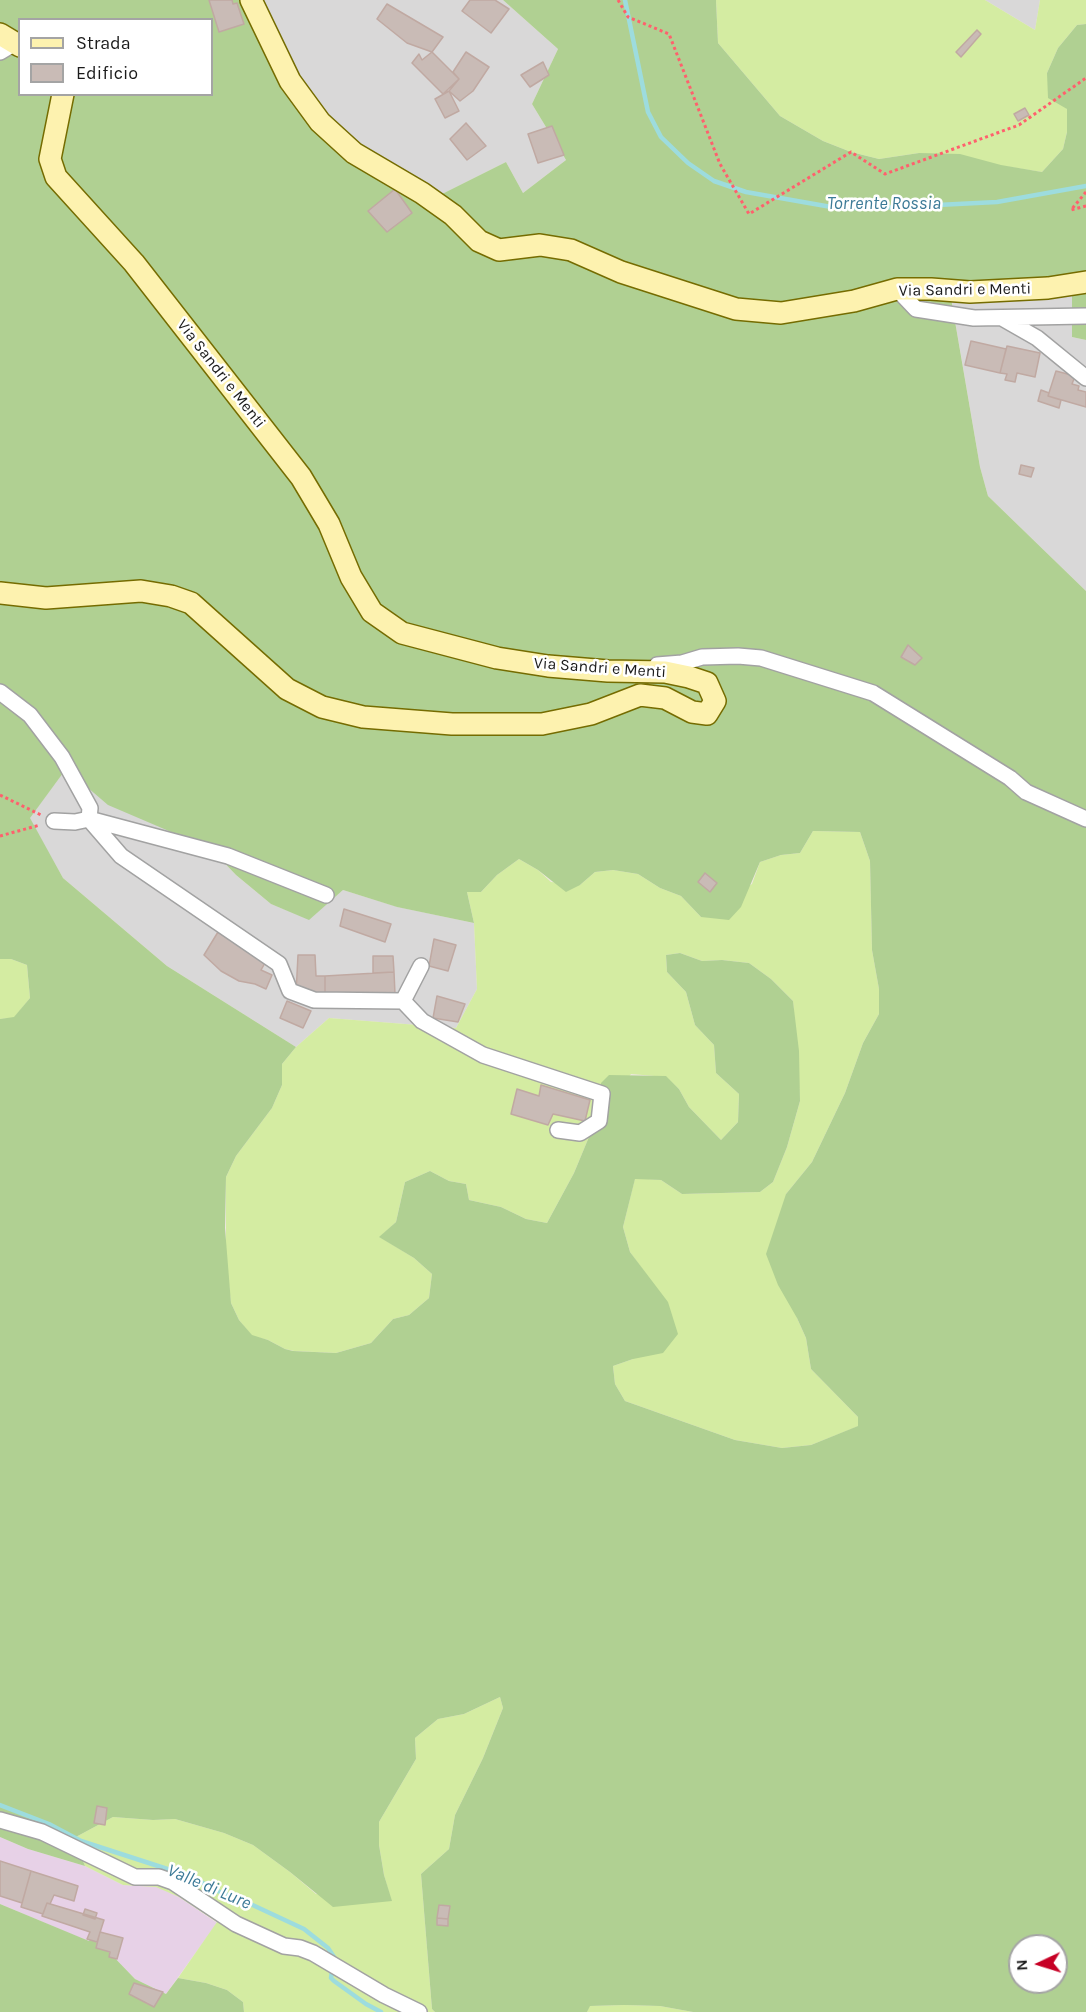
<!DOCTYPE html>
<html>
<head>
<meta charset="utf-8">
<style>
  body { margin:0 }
  #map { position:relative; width:1086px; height:2012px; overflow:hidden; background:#eee7e0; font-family:Karla,sans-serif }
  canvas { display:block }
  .legend { position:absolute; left:18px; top:18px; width:195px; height:78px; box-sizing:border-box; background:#fff; border:2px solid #a4a4a4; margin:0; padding:8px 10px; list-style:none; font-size:18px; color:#1b1b1b }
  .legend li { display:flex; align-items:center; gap:12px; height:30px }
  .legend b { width:30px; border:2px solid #a4a4a4 }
  .north { position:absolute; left:1008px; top:1934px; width:60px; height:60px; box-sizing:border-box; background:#fff; border:2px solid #a4a4a4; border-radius:50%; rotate:266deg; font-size:16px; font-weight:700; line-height:24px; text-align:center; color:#1b1b1b }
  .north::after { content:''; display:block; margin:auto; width:21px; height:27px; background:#c70025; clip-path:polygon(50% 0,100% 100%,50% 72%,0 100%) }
</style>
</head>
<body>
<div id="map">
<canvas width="1086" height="2012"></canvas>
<ul class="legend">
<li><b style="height:8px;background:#fdf2af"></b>Strada</li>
<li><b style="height:16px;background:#c9bbb6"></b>Edificio</li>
</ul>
<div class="north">N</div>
</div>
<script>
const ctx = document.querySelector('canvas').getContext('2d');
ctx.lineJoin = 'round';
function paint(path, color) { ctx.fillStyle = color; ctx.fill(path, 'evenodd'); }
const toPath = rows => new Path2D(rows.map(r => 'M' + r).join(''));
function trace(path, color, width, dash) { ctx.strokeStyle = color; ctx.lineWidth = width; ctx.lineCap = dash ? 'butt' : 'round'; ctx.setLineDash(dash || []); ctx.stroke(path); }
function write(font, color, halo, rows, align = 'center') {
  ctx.font = font + ' Karla,sans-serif'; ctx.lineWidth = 5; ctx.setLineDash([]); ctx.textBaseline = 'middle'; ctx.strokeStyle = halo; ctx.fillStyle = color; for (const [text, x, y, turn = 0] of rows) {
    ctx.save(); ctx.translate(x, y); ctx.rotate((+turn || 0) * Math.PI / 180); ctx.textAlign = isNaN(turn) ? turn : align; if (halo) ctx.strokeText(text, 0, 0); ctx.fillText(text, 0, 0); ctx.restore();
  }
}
paint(toPath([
  [253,0,503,0,558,49,532,104,566,160,523,193,506,162,436,197,318,115],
  [985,0,1040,0,1035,30],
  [1073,286,1072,337,1086,340,1086,591,988,496,980,467,951,297],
  [66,769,211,849,236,875,271,904,309,919,343,890,398,907,474,923,477,989,456,1028,329,1018,296,1047,167,966,63,878,29,818]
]), '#d9d8d8');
paint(toPath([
  [0,1837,28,1849,85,1866,123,1885,156,1886,179,1897,217,1923,166,1994,135,1979,110,1953,91,1938,90,1942,0,1904]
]), '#e7d1e7');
paint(toPath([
  [716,0,985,0,1035,30,1040,0,1086,0,1086,24,1077,25,1058,48,1047,73,1067,109,1067,132,1063,149,1042,172,919,153,879,159,851,152,823,141,780,116,718,43],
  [813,831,860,832,870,861,872,950,879,989,879,1014,863,1043,845,1093,812,1162,786,1194,797,1318,806,1338,811,1369,858,1417,859,1426,811,1445,782,1448,735,1440,625,1401,615,1384,613,1366,633,1359,645,1273,630,1252,623,1227,635,1178,661,1180,682,1194,760,1192,773,1182,787,1147,800,1101,793,1001,771,979,749,963,722,960,702,961,680,953,666,955,667,972,686,992,695,1025,714,1045,716,1073,739,1094,738,1122,721,1140,689,1107,679,1089,666,1077,631,1074,596,1120,574,1173,547,1223,526,1219,501,1207,469,1200,466,1184,449,1181,430,1171,405,1182,396,1222,380,1237,414,1258,432,1274,429,1298,409,1315,393,1319,371,1343,336,1353,294,1351,285,1349,268,1340,252,1336,239,1320,231,1303,226,1259,226,1177,236,1156,272,1108,282,1085,282,1064,296,1047,329,1018,456,1028,477,989,474,923,467,892,481,892,497,875,519,859,538,870,551,882,580,885,595,872,613,870,638,874,660,888,681,896,701,917,752,884,760,862,781,855,800,853],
  [0,959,11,959,27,965,30,998,14,1018,0,1019],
  [500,1697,503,1708,483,1758,455,1815,449,1849,421,1874,432,2009,435,2012,244,2012,243,2002,227,1990,206,1983,178,1978,217,1922,179,1897,156,1887,123,1885,85,1866,74,1838,113,1817,153,1820,175,1819,224,1833,253,1845,290,1872,316,1894,391,1900,384,1875,379,1845,379,1822,416,1759,415,1738,438,1719,464,1714],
  [624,2005,660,2006,693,2012,587,2012,589,2006]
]), '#d4eca2');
paint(toPath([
  [0,0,253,0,318,115,436,197,506,162,523,193,566,160,532,104,558,49,503,0,716,0,718,43,780,116,823,141,851,152,879,159,919,153,960,154,1001,165,1042,172,1063,149,1067,132,1067,109,1048,98,1047,73,1058,48,1077,25,1086,24,1086,340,1072,337,1072,286,951,298,980,467,988,496,1086,591,1086,2012,693,2012,660,2006,624,2005,590,2006,587,2012,435,2012,432,2009,421,1874,449,1849,455,1815,483,1758,503,1708,500,1697,464,1714,438,1719,415,1738,416,1759,379,1822,379,1845,384,1875,392,1901,333,1907,290,1872,253,1845,224,1833,175,1819,153,1820,113,1817,74,1838,85,1866,28,1849,0,1837,0,1019,14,1017,30,998,27,965,11,959,0,959],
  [20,20,212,20,212,94,20,94],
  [66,769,108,805,211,849,236,875,271,904,309,920,343,890,397,907,474,923,467,892,481,892,497,875,519,859,538,870,566,892,580,885,595,872,613,870,638,874,660,888,681,896,701,917,729,920,741,907,760,862,781,855,800,853,813,831,860,832,870,861,872,950,879,989,879,1014,863,1043,845,1093,812,1162,786,1194,766,1254,778,1285,797,1318,806,1338,811,1369,858,1417,858,1426,811,1445,782,1448,735,1440,625,1401,615,1384,613,1366,633,1359,663,1353,678,1334,668,1302,630,1252,623,1227,635,1179,661,1180,682,1194,760,1192,773,1182,787,1147,800,1101,799,1051,793,1001,771,979,749,963,722,960,702,961,680,953,666,955,667,972,686,992,695,1025,714,1045,716,1073,739,1094,738,1122,721,1140,689,1107,679,1089,666,1076,609,1075,601,1083,596,1120,574,1173,547,1223,526,1219,501,1207,469,1200,466,1184,449,1181,430,1171,405,1182,396,1222,379,1237,414,1258,432,1274,429,1298,409,1315,393,1319,371,1343,336,1353,293,1351,285,1349,268,1340,252,1335,239,1320,231,1303,225,1228,226,1177,236,1156,272,1108,282,1085,282,1064,296,1047,167,966,63,878,30,818],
  [1020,1946,1056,1946,1056,1982,1020,1982],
  [0,1904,89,1941,91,1938,110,1953,135,1979,166,1994,178,1978,206,1983,227,1990,243,2002,244,2012,0,2012]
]), '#b0d092');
trace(toPath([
  [625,0,648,112,661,137,688,163,714,181,746,192,837,208,878,208,997,202,1086,186],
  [0,1805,49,1824,81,1841,192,1877,215,1890,244,1901,304,1929,328,1948,334,1957,331,1978,334,1981,366,2004,381,2012]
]), '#9ddcde', 4.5);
const building = toPath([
  [209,0,232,0,233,4,237,3,244,24,219,32,209,0],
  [470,0,495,0,509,9,491,33,462,11,470,0],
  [387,4,443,37,432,52,407,43,377,19,387,4],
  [977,30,981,34,961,57,956,52,977,30],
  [432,52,459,79,443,94,412,63,419,54,422,60,432,52],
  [466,52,489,67,473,91,460,101,449,91,459,79,453,72,466,52],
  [543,62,549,75,530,87,521,75,543,62],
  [449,91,459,111,445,118,435,99,449,91],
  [1025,108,1029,115,1018,121,1014,114,1025,108],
  [466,123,486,146,467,160,450,139,466,123],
  [552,126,564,155,538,163,528,134,552,126],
  [395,189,412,213,387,232,368,211,395,189],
  [971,341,1006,349,1000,373,965,365,971,341],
  [1007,346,1040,353,1035,377,1017,373,1015,382,1005,380,1007,374,1000,373,1007,346],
  [1056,371,1075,376,1072,384,1079,386,1078,390,1086,392,1086,407,1048,396,1056,371],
  [1041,390,1049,393,1048,396,1061,400,1059,408,1038,401,1041,390],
  [1021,465,1034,468,1031,477,1019,474,1021,465],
  [908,645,922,658,915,665,901,657,908,645],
  [705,873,717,883,710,892,698,882,705,873],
  [344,909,391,924,385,942,340,926,344,909],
  [218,932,265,963,261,970,272,975,266,989,255,984,239,981,221,971,204,955,218,932],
  [434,939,456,945,448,971,429,966,434,939],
  [298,955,315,955,316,976,325,976,325,993,296,994,298,955],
  [373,956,393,956,394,972,373,973,373,956],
  [394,972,395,994,325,993,325,976,394,972],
  [437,996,465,1004,458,1022,433,1018,437,996],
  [287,1001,311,1011,303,1028,280,1018,287,1001],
  [541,1085,590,1100,585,1121,553,1114,548,1125,511,1114,517,1089,539,1096,541,1085],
  [97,1806,107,1808,105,1825,94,1823,97,1806],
  [0,1861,31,1871,22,1903,0,1896,0,1861],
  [31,1871,78,1886,74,1901,54,1895,50,1904,47,1903,43,1914,21,1907,31,1871],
  [47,1903,104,1920,97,1942,87,1939,90,1932,42,1916,47,1903],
  [439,1905,450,1906,448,1919,437,1918,439,1905],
  [85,1909,97,1913,95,1919,83,1915,85,1909],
  [437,1918,448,1919,448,1926,437,1925,437,1918],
  [100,1932,123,1938,117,1959,109,1957,110,1952,96,1948,100,1932],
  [134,1983,163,1992,154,2007,129,1994,134,1983]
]);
paint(building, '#c9bbb6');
trace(building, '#c0a9a2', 1.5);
const minor = toPath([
  [0,52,15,43],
  [897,289,916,309,974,318,1086,316],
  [1002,318,1037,338,1086,378],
  [657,665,682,663,702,657,738,656,761,658,873,693,1010,778,1026,792,1086,819],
  [0,692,30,715,62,757,90,808,89,819,121,856,279,964,290,991,314,1000,403,1001,421,966],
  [54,821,75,822,89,819,228,856,326,895],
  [403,1001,422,1021,483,1055,602,1094,599,1121,580,1133,558,1130],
  [0,1820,42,1832,135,1877,159,1877,173,1882,236,1924,284,1946,300,1948,313,1953,384,1995,419,2012]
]);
const secondary = toPath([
  [251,0,290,81,320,122,354,153,422,193,453,215,479,241,499,250,540,245,571,250,621,272,736,309,781,313,854,301,897,289,931,289,970,292,1048,288,1086,282],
  [0,34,20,46],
  [0,593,46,598,141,591,171,596,191,603,287,689,322,707,363,717,452,724,542,724,591,714,640,695,665,698,692,712,707,714,715,701,707,683,689,677,665,672,608,671,548,666,497,658,402,633,372,612,351,577,329,524,301,477,134,263,56,177,50,159,63,94]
]);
trace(minor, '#a2a2a2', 18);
trace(secondary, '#756c00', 24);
trace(toPath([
  [618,0,628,17,669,34,720,164,749,214,851,152,885,174,1019,125,1086,78],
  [1086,192,1071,210,1086,206],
  [0,795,41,815],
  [0,836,40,825]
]), '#ff606d', 3, [3, 3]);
trace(minor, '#fff', 15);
trace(secondary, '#fdf2af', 21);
write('16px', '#1b1b1b', '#fff', [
  ["Via Sandri e Menti",965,290,-1],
  ["Via Sandri e Menti",221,374,52],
  ["Via Sandri e Menti",600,668,4]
]);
write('italic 18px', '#3c7a97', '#fff', [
  ["Torrente Rossia",884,204],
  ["Valle di Lure",209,1887,23]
]);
</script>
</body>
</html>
